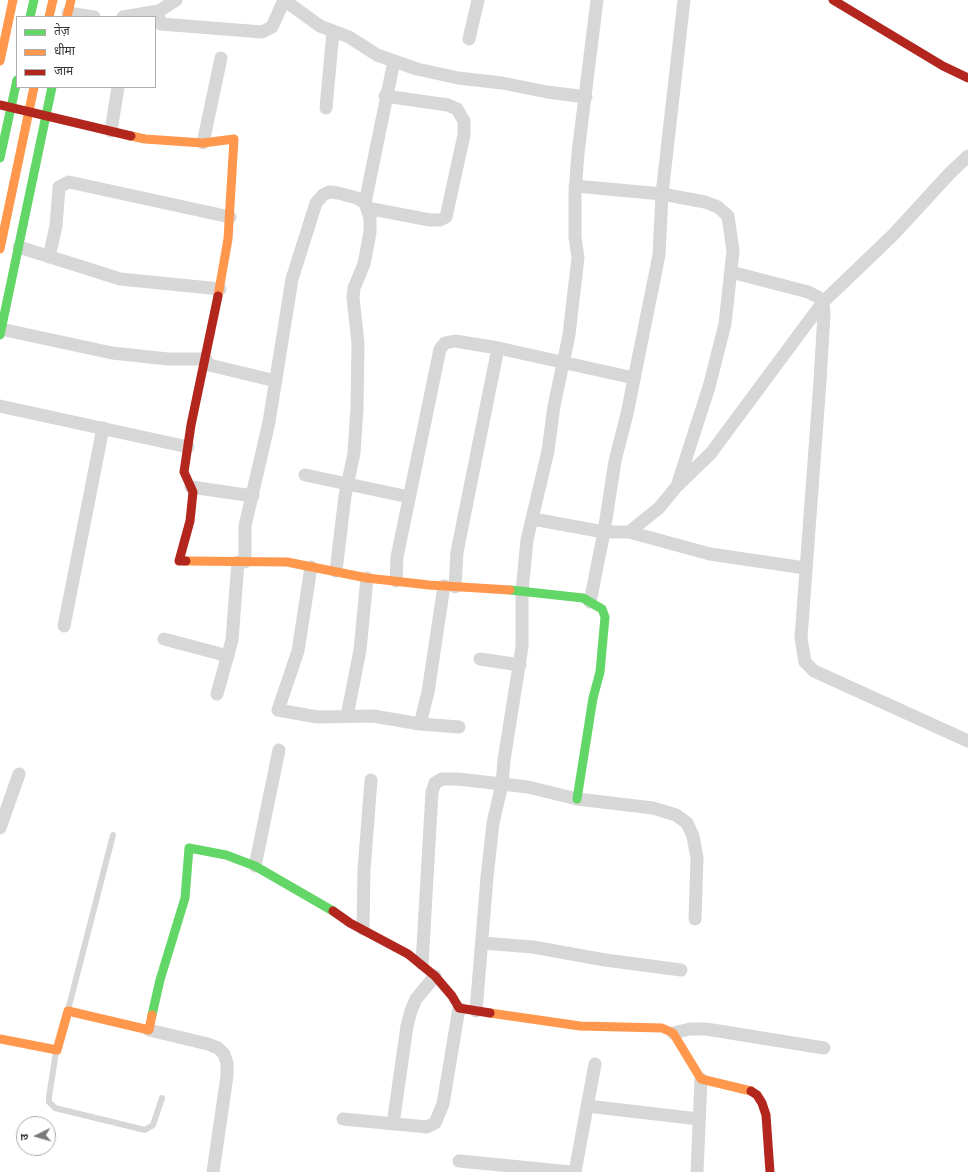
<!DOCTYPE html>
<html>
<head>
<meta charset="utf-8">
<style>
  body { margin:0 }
  #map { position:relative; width:968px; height:1172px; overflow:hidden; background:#fff; font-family:Figtree,"Noto Sans Devanagari",sans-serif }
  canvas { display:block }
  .legend { position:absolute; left:16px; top:16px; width:140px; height:72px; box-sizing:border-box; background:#fff; border:1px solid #adadad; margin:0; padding:5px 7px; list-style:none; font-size:12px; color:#333 }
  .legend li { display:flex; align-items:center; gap:8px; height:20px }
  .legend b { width:20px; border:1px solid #adadad }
  .north { position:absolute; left:16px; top:1116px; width:40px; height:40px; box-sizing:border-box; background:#fff; border:1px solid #adadad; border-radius:50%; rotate:265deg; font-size:11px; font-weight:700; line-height:16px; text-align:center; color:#333 }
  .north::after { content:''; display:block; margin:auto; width:14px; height:18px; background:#7a7a7a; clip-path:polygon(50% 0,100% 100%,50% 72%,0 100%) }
</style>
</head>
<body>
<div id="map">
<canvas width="968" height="1172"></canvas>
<ul class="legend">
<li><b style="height:5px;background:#63d668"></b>तेज़</li>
<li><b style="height:5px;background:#ff974d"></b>धीमा</li>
<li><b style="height:5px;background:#b3261e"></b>जाम</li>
</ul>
<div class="north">उ</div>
</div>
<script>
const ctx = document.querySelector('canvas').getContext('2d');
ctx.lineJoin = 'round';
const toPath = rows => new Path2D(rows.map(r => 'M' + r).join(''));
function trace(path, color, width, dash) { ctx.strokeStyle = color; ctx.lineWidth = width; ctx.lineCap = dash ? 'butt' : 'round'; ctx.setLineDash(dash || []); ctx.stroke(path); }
trace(toPath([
  [68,1010,113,835],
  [56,1052,49,1097,49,1102,55,1108,145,1130,153,1125,162,1098]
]), '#d7d7d7', 6);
trace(toPath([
  [157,12,161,24,262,32,272,27,284,0,320,26,349,37,377,55,417,69,458,78,502,83,547,92,586,97],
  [68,13,94,17],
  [123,17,159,11,176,0],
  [469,39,478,0],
  [326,108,333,31],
  [111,131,118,87],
  [203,143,221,58],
  [365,203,394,61],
  [367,208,430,220,440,220,446,217,464,135,464,121,457,109,448,105,385,96],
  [19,247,120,279,220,289],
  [49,257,56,226,59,187,69,182,230,217],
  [731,272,808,292,818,297,823,302,824,314,820,381,801,638,805,662,814,671,968,741],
  [1,329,112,353,168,359,206,359],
  [205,364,276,381],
  [0,406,188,447],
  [305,475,409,497],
  [678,485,711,453,823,302,893,235,950,173,968,156],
  [191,487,253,496],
  [533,519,604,532,629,532,659,508,677,486,709,387,725,324,733,251,728,216,718,207,705,202,662,194,575,186],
  [629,532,710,554,805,568],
  [245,562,245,526,269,422,292,279,316,203,323,195,329,192,338,193,357,198,365,203,370,218,370,232,364,264,354,288,353,298,358,343,357,408,354,453,345,496,336,571],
  [311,567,298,651,278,710,317,717,373,716,420,724,459,727],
  [396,581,397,557,440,349,445,343,455,341,498,348],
  [455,587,457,552,498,348,634,378],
  [590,602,604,532,615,461,627,414,659,255,662,194,684,0],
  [64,626,103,428],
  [164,639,228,656],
  [480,659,520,665],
  [217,694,232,640,238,562],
  [347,716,360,650,367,578],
  [420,724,428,692,444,586],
  [0,828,19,774],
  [255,866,279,750],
  [363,929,364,870,371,780],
  [482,943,533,947,605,960,681,970],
  [422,964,432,792,435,783,442,779,458,779,528,787,577,799,653,808,676,815,687,823,693,836,697,858,695,919],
  [476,1011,487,877,493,823,502,784,504,760,522,647,522,591,527,540,548,451,554,406,569,335,573,300,578,258,575,237,575,193,578,153,597,0],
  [149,1030,208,1044,218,1048,224,1054,227,1063,227,1076,213,1172],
  [673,1033,690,1029,706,1029,824,1048],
  [587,1106,699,1119],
  [343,1119,427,1127,435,1123,443,1104,459,1008],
  [393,1124,407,1026,411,1011,416,999,435,976],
  [459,1161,572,1172],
  [575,1172,595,1064],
  [697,1172,701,1079]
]), '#d7d7d7', 13);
trace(toPath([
  [30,17,34,0],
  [0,158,17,80],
  [0,335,52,87],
  [510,590,583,598,602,609,605,617,600,672,593,698,577,799],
  [152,1015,160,980,185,898,189,848,226,855,255,866,333,911]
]), '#63d668', 9);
trace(toPath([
  [49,17,53,0],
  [67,17,71,0],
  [0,61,13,0],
  [131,136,145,139,203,143,234,139,228,239,218,296],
  [0,249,34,87],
  [186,561,287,562,367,578,429,585,510,590],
  [490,1013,580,1026,662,1028,673,1033,701,1079,751,1091],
  [0,1039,57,1050,68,1011,149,1030,152,1015]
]), '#ff974d', 9);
trace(toPath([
  [833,0,943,66,968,78],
  [0,105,131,136],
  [186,561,179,561,190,521,193,492,184,472,191,425,218,296],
  [333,911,350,923,408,954,435,976,452,996,459,1008,490,1013],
  [751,1091,757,1095,762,1103,766,1115,770,1172]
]), '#b3261e', 9);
</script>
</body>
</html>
